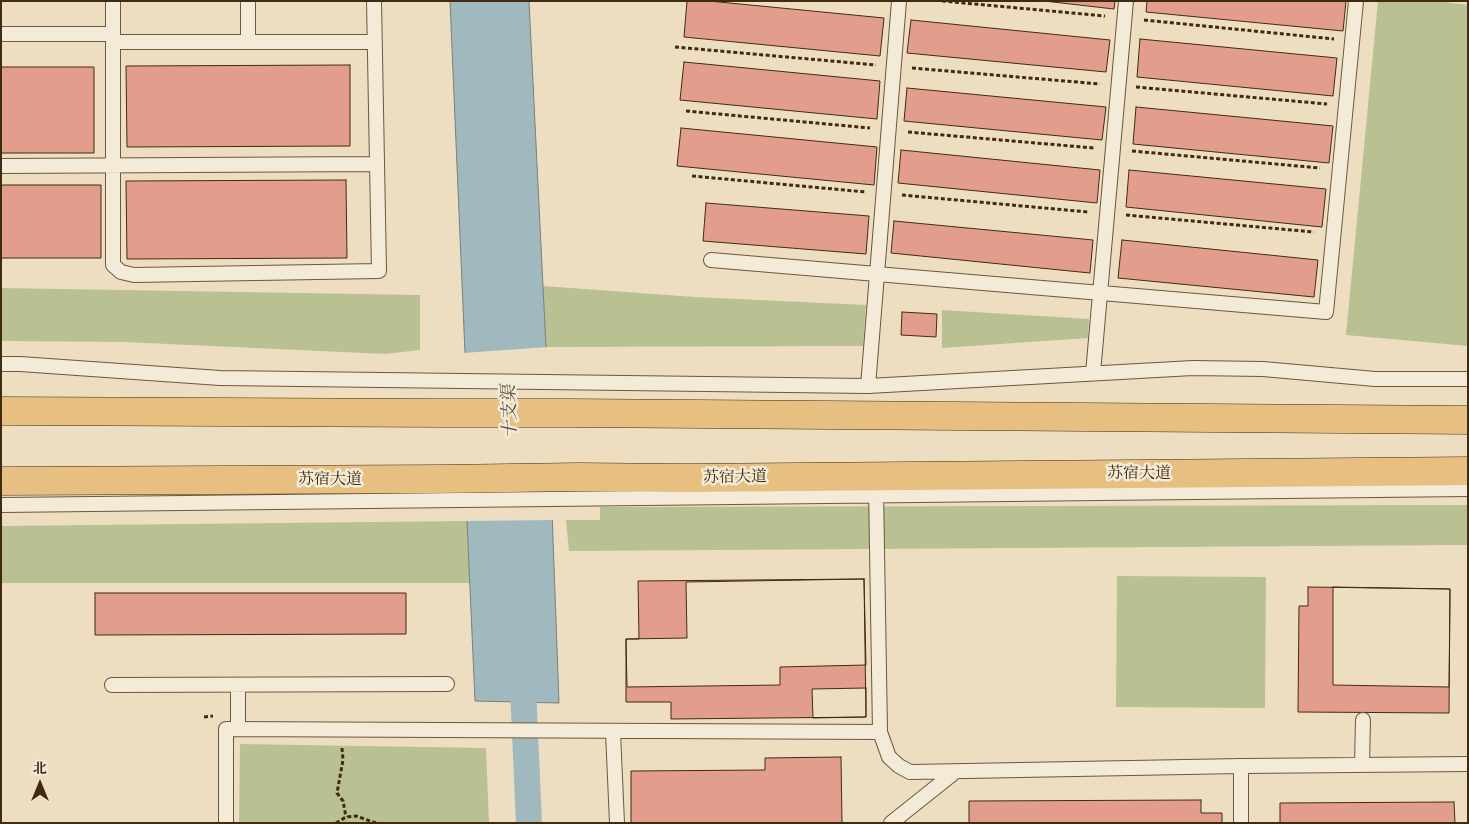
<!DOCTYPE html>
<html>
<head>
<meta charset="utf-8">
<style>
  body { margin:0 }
  #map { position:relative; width:1469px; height:824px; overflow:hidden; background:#eddec2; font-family:Cardo,"Noto Serif SC",serif }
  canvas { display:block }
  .frame { position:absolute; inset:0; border:2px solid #412b10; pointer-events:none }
  .north { position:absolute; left:15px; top:759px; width:50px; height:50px; -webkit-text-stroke:4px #f3ead7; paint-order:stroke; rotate:0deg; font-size:14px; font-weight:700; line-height:20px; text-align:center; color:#412b10 }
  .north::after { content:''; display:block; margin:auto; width:18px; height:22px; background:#412b10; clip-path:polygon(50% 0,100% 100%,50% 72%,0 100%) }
</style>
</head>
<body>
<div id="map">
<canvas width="1469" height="824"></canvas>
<div class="frame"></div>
<div class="north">北</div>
</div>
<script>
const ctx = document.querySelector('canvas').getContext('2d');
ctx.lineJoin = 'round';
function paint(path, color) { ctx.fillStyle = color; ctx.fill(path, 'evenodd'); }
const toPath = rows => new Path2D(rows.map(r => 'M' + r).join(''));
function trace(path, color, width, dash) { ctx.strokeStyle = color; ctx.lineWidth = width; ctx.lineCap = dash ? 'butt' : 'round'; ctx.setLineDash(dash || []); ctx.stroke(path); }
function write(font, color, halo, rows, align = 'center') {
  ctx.font = font + ' Cardo,"Noto Serif SC",serif'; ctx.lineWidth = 5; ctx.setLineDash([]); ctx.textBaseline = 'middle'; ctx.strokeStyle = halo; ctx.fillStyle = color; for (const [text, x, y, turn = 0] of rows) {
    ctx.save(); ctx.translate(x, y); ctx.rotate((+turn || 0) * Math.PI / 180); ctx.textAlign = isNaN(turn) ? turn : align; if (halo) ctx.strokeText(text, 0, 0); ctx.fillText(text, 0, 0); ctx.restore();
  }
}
paint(toPath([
  [1378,1,1436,1,1468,5,1468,346,1346,335],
  [543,286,695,297,866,305,863,346,546,347],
  [1,288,420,295,420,350,386,354,124,342,1,341],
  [942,310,1089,319,1088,338,942,348],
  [1468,505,1468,545,569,551,566,520,600,520,600,507],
  [467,521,470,583,1,583,1,526],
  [1117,576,1266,577,1265,708,1116,707],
  [240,744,486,748,489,823,239,823]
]), '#b9c193');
const water = toPath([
  [450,1,529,1,546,347,559,703,475,701,467,521,465,353,450,1]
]);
paint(water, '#9fb9be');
trace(water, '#798078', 1);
paint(toPath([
  [548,347,555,520,465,521,463,353]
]), '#eddec2');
trace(toPath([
  [522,666,529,823]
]), '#9fb9be', 26);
const building = toPath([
  [687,1,709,1,884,18,880,56,684,37,687,1],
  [1044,1,1115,1,1114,9,1044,1],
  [1147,1,1346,1,1343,31,1146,12,1147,1],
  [911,20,1110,40,1106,72,907,53,911,20],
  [1140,39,1337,58,1333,96,1137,77,1140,39],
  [684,62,880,81,877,119,680,100,684,62],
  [350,65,350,146,127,147,126,66,350,65],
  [1,67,94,67,94,153,1,153,1,67],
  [907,88,1106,107,1102,140,904,121,907,88],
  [1136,107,1333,126,1329,163,1133,144,1136,107],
  [681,128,877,147,874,185,677,166,681,128],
  [901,150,1100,170,1097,203,898,183,901,150],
  [1129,170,1326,189,1322,227,1126,207,1129,170],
  [346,180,347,258,127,259,126,181,346,180],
  [1,185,101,185,101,258,1,258,1,185],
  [706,203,869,216,866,254,703,241,706,203],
  [894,221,1093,240,1090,273,891,253,894,221],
  [1122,240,1318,260,1314,297,1118,278,1122,240],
  [902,312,937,314,936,337,901,335,902,312],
  [864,579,866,717,671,719,671,702,626,702,626,639,639,639,638,581,864,579],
  [864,579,866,665,780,667,780,685,627,687,626,639,687,638,686,582,864,579],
  [1308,587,1450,589,1449,713,1298,712,1299,606,1308,606,1308,587],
  [1333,587,1450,589,1449,687,1333,685,1333,587],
  [95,593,406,593,406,634,95,635,95,593],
  [866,688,866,717,813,718,812,689,866,688],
  [841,757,842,823,631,823,631,771,765,770,765,758,841,757],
  [1201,800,1201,813,1222,813,1222,823,969,823,969,801,1201,800],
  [1454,802,1455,823,1280,823,1280,803,1454,802]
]);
paint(building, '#e39d8d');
trace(building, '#412b10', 1);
const lane = toPath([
  [113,1,113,265,121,272,134,275,379,271,374,1],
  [248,1,248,42],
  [1,34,113,34],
  [113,42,375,42],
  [1,166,377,164],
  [711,260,1326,312,1356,1],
  [1,364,20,364,220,378,868,386,1193,368,1263,369,1375,379,1468,379],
  [1093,373,1126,1],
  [868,386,899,1],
  [1,505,1468,489],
  [112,685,447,684],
  [238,729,238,685],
  [613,732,617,823],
  [880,732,889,757,899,766,910,772,1241,766,1468,764],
  [1362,765,1363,720],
  [1241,766,1241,823],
  [226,823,226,729,880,732,876,488],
  [891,823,955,772]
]);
const primary = toPath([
  [1,411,442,413,570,413,1468,420],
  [1,481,442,479,578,477,685,478,1468,471]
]);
trace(lane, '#6c583c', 16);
trace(primary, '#412b10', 29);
trace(toPath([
  [942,1,1105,16],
  [1144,20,1334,39],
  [675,47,876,65],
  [912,68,1100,84],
  [1136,87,1327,104],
  [686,111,870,128],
  [908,132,1094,148],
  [1132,151,1320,168],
  [692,176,866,192],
  [902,195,1088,212],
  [1126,215,1314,232],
  [204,717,213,716],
  [342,748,343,760,337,793,343,801,346,817],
  [336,823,346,817,356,816,376,823]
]), '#412b10', 3, [4, 2.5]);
trace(lane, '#f3ead7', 14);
trace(primary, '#e6bf81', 28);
write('16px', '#412b10', '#f3ead7', [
  ["苏宿大道",1139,474],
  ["苏宿大道",735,478,-1],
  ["苏宿大道",330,480]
]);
write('italic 18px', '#584e3c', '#f3ead7', [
  ["十支渠",511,412,-92]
]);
</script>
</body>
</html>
